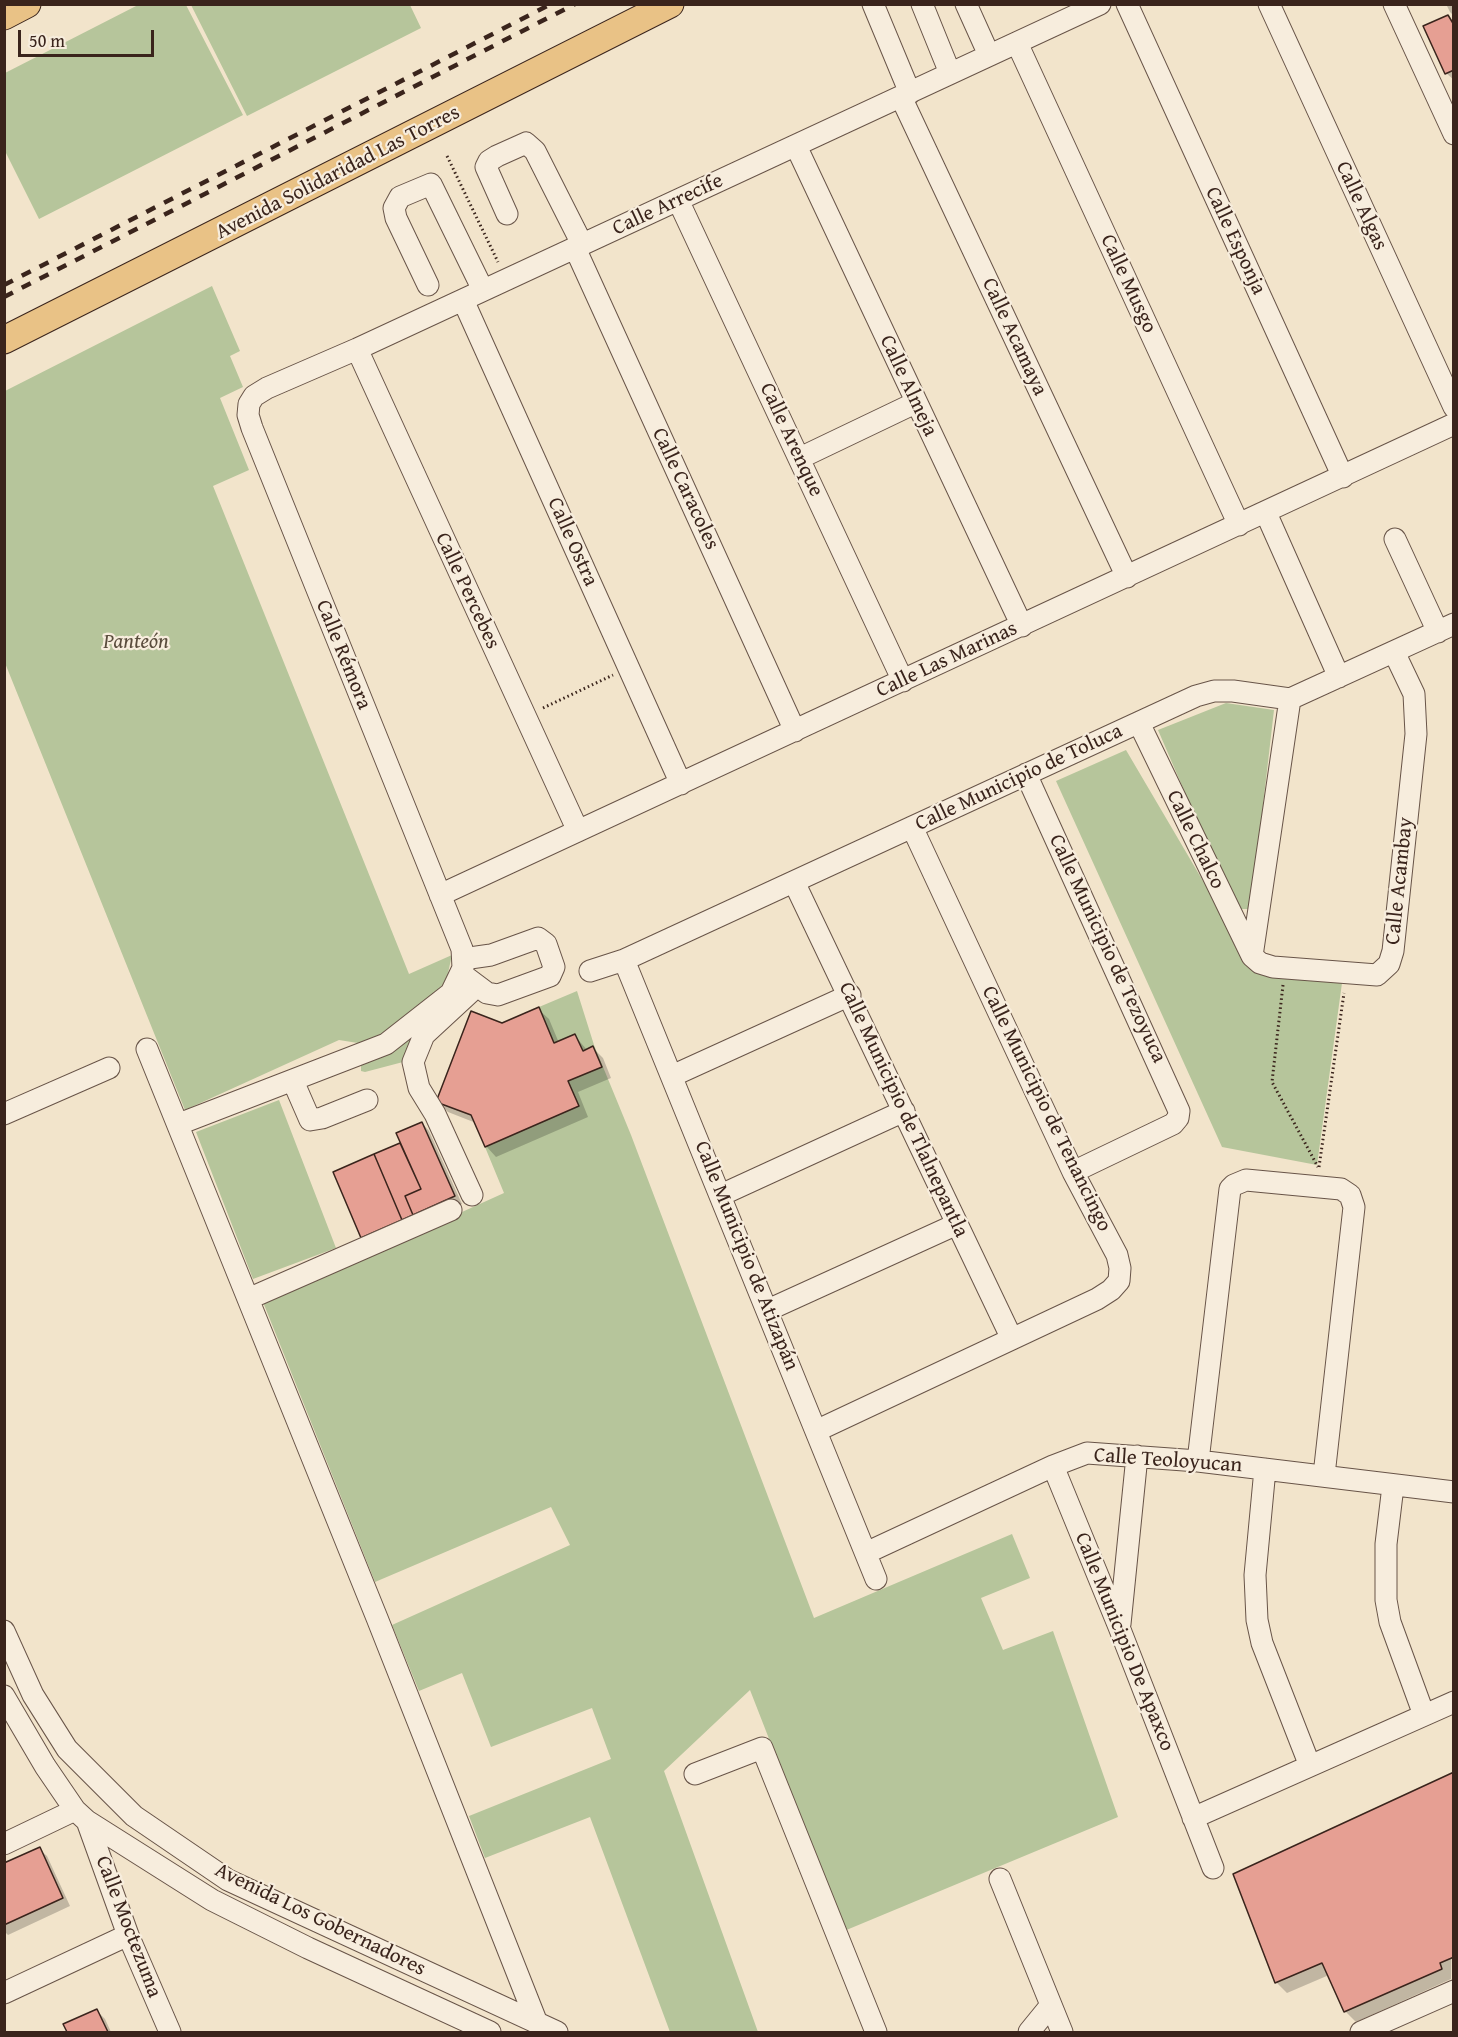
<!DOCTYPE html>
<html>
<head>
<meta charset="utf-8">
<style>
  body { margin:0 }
  #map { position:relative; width:1458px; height:2037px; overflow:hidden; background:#f2e4cb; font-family:"Gentium Book Plus",serif }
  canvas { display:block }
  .frame { position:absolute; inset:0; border:6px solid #3a241c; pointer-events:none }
  .scale { position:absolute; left:18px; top:30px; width:136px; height:27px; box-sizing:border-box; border:3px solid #3a241c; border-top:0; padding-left:8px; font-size:18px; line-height:21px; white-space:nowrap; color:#3a241c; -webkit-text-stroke:4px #f7eddd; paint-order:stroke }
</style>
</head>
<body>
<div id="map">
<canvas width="1458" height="2037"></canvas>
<div class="frame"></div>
<div class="scale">50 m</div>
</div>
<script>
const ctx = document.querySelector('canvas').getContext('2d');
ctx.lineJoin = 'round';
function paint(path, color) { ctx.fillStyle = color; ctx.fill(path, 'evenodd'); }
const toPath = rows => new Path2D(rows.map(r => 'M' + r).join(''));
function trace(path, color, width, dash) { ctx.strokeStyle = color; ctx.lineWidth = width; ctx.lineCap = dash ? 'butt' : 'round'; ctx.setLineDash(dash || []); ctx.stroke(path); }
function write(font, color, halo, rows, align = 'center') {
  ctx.font = font + ' "Gentium Book Plus",serif'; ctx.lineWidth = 4.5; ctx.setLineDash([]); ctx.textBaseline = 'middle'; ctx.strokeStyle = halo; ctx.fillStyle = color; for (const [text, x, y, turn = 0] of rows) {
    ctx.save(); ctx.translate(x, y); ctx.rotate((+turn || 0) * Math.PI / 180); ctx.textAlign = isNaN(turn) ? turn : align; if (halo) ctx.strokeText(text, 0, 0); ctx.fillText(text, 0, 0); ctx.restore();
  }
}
paint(toPath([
  [138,5,186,5,243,115,39,219,5,151,5,73],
  [191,5,410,5,421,28,247,116],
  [212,286,240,351,230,356,243,387,220,398,249,470,213,486,409,974,452,955,446,982,389,1034,364,1044,339,1040,185,1110,5,663,5,391],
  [1226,703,1274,710,1251,909,1235,909,1158,730],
  [1126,750,1240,944,1277,973,1342,983,1317,1165,1222,1147,1056,781],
  [577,991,594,1045,631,1135,814,1618,1012,1534,1030,1578,981,1598,1003,1650,1053,1631,1118,1817,844,1931,750,1690,664,1771,758,2032,670,2032,590,1817,485,1858,469,1816,611,1759,592,1708,491,1747,462,1673,419,1691,392,1625,570,1545,551,1507,375,1582,263,1302,504,1193,485,1147,578,1106,568,1081,602,1067,593,1046,583,1051,575,1034,554,1043,539,1007],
  [411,1039,403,1062,365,1072,361,1071,361,1065,363,1062],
  [279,1100,336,1248,253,1279,196,1132]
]), '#b6c59b');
paint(toPath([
  [1446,4,1454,4,1454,16,1450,12],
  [1448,16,1454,22,1454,80,1446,73],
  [538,1009,549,1019,559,1043,575,1036,587,1050,593,1048,603,1058,611,1078,578,1092,588,1117,496,1157,486,1146,476,1123,448,1112,437,1101,502,1024],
  [422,1123,429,1131,462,1204,370,1244,335,1173,402,1143],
  [1454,1774,1451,1979,1356,2022,1346,2012,1329,1975,1287,1993,1277,1983,1235,1875],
  [39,1849,47,1856,70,1906,8,1935,4,1931,4,1865],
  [97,2011,105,2019,111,2032,69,2032,65,2025]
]), '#0003');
const building = toPath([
  [1448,15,1454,25,1454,70,1445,74,1423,26,1448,15],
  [539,1007,554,1043,575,1034,583,1051,593,1046,602,1067,568,1081,579,1106,485,1147,471,1115,436,1102,471,1011,502,1023,539,1007],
  [422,1122,455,1196,413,1215,405,1196,421,1189,396,1133,422,1122],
  [400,1143,421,1189,405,1196,413,1215,402,1220,374,1154,400,1143],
  [374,1154,402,1220,361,1238,333,1172,374,1154],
  [1454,1772,1454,1957,1440,1963,1442,1969,1344,2012,1322,1963,1275,1983,1233,1874,1454,1772],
  [40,1847,63,1898,4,1925,4,1863,40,1847],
  [97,2009,108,2032,67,2032,63,2024,97,2009]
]);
paint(building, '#e69f93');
trace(building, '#3a241c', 1.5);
const minor = toPath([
  [873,4,910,93],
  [922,4,950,73],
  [966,4,989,55],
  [1127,4,1343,477],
  [1269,4,1454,407],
  [1394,4,1454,134],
  [1017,43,1239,525],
  [901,97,1127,577],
  [796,146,1022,626],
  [678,200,903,681],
  [507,214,486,167,489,161,497,156,526,143,535,151,582,244],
  [575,248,795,731],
  [428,285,396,218,394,208,400,197,431,184,483,290],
  [463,300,681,784],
  [357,349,578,831],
  [800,458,915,403],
  [1266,513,1339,677],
  [1395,539,1438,632],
  [1139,723,1252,956,1260,963,1273,967,1377,975,1389,964,1393,951,1416,734,1414,694,1394,652],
  [1026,774,1179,1111,1178,1118,1173,1124,1073,1172],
  [794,882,1012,1339],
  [440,895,1454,424],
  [1252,956,1290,699],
  [463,959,491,955,538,938,546,944,554,967,550,976,498,995,487,993,467,978],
  [624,960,876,1579],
  [590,971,624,960,1196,696,1214,691,1233,691,1290,699,1454,624],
  [147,1049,377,1618,537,2023],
  [672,1076,850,995],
  [293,1081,310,1120,322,1118,367,1100],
  [4,1114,109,1068],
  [179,1124,386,1044,451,993,463,968,462,949,252,428,248,415,249,404,254,396,267,388,357,349,1100,4],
  [472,1195,435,1114,419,1088,413,1062,424,1035,477,986],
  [721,1195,904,1111],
  [248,1299,451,1210],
  [768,1310,957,1224],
  [816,1431,1097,1299,1111,1290,1119,1281,1120,1268,1117,1255,1073,1172,912,827],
  [1198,1461,1230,1189,1234,1185,1246,1180,1341,1189,1350,1195,1354,1207,1324,1475],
  [1053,1466,1119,1627,1213,1868],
  [1265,1469,1255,1575,1257,1620,1262,1643,1310,1766],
  [1393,1486,1386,1544,1386,1600,1390,1622,1424,1715],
  [866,1553,1053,1466,1087,1453,1198,1461,1454,1492],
  [1120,1624,1137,1456],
  [4,1631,33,1695,67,1749,134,1816,228,1880,557,2032],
  [4,1696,45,1766,75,1810,87,1821,212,1900,308,1948,490,2032],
  [695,1774,762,1748,876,2032],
  [1193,1818,1454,1702],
  [87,1821,128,1935,170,2032],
  [4,1844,75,1810],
  [1000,1879,1062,2032],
  [4,1993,128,1935],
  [1029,2032,1051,2005],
  [1361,2032,1454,1991]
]);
const major = toPath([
  [4,16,27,4],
  [4,340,670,4]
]);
trace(minor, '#685448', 23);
trace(major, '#3a241c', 29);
trace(toPath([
  [447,156,498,262],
  [543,708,613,675],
  [1283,985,1272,1082,1318,1167],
  [1319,1167,1344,993]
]), '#3a241c', 3, [1.5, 3]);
trace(minor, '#f7eddd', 21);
trace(major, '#e9c286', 27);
trace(toPath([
  [4,285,551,4],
  [4,297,575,4]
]), '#3a241c', 4.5, [10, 10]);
write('21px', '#3a241c', '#f7eddd', [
  ["Avenida Solidaridad Las Torres",338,173,-27],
  ["Calle Arrecife",668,205,-25],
  ["Calle Algas",1361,206,65],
  ["Calle Esponja",1235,241,65],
  ["Calle Musgo",1128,284,65],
  ["Calle Acamaya",1014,337,65],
  ["Calle Almeja",908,386,65],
  ["Calle Arenque",791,440,65],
  ["Calle Caracoles",685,489,65],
  ["Calle Ostra",572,542,66],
  ["Calle Percebes",467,591,65],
  ["Calle Rémora",343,655,68],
  ["Calle Las Marinas",947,660,-25],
  ["Calle Municipio de Toluca",1019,778,-25],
  ["Calle Chalco",1195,840,64],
  ["Calle Acambay",1400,881,-84],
  ["Calle Municipio de Tezoyuca",1107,949,65],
  ["Calle Municipio de Tenancingo",1046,1109,64],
  ["Calle Municipio de Tlalnepantla",903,1110,65],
  ["Calle Municipio de Atizapán",746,1256,68],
  ["Calle Teoloyucan",1168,1461,4],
  ["Calle Municipio De Apaxco",1124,1642,68],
  ["Avenida Los Gobernadores",320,1920,26],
  ["Calle Moctezuma",128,1927,69]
]);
write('italic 21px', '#594c3c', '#f7eddd', [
  ["Panteón",136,643]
]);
</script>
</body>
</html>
